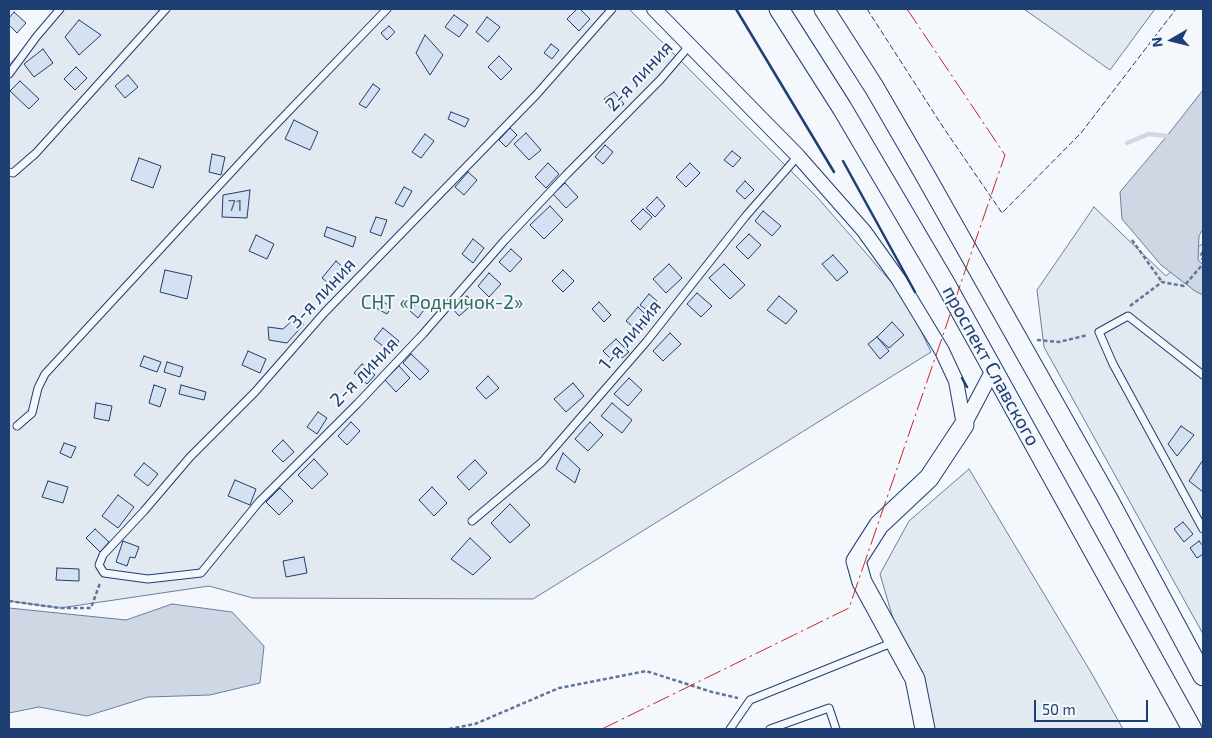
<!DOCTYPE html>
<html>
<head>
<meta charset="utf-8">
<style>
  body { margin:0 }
  #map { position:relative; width:1212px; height:738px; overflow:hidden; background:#f4f7fb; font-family:"Exo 2",sans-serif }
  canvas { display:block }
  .frame { position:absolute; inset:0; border:10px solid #1d3f73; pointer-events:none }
  .north { position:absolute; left:1147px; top:15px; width:50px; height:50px; -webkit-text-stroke:4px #f4f7fb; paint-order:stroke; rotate:262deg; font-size:14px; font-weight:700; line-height:20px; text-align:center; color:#1d3f73 }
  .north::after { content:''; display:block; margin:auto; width:18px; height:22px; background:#1d3f73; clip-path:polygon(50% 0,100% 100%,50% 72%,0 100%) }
  .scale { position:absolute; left:1034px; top:700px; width:114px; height:22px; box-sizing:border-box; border:2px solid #1d3f73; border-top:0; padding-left:6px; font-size:15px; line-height:18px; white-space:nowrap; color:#1d3f73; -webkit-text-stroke:4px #f4f7fb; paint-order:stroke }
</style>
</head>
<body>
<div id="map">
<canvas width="1212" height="738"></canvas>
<div class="frame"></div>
<div class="north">N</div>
<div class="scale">50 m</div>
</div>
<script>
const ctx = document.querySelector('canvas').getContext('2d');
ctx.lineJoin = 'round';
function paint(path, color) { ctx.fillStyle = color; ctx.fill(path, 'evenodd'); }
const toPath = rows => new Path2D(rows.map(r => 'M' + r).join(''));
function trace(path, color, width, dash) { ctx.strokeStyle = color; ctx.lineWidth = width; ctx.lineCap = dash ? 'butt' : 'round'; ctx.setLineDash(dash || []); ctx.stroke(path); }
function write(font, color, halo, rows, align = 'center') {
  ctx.font = font + ' "Exo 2",sans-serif'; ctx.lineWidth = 4; ctx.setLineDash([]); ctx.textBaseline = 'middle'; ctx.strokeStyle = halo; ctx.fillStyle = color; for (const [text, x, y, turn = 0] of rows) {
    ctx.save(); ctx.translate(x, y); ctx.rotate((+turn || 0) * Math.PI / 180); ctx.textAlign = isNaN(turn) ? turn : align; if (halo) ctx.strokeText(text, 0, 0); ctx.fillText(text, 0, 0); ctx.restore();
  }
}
const green = toPath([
  [59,9,629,9,817,197,906,299,931,352,533,599,253,598,209,586,60,608,9,601,9,65,59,9],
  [1024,9,1155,9,1110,70,1024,9],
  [1094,207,1166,276,1203,243,1203,634,1044,347,1037,290,1094,207],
  [969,469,1092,674,1123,729,932,729,896,629,880,574,909,521,969,469]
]);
paint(green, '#e3e9f0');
trace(green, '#687fa3', 1);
const water = toPath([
  [1203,90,1203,229,1199,236,1198,260,1203,265,1203,295,1195,291,1161,265,1122,219,1120,192,1167,136,1203,90],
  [172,604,232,612,264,646,260,683,210,695,148,697,87,716,39,707,9,713,9,608,126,620,172,604]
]);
paint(water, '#cfd7e4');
trace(water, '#687fa3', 1);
trace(toPath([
  [1127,143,1149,134,1167,136]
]), '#cfd7e4', 4.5);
const building = toPath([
  [577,9,580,9,590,19,579,31,567,19,577,9],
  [14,12,26,23,17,33,9,25,9,18,14,12],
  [454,15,468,25,459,37,445,27,454,15],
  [487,17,500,27,488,42,476,32,487,17],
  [79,20,101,35,79,55,65,37,79,20],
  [389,26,395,32,387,40,381,33,389,26],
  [425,35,443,55,430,75,416,53,425,35],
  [551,44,559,50,552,59,544,53,551,44],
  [43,49,53,63,34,77,24,64,43,49],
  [499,56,512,69,501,80,488,67,499,56],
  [76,67,87,78,75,90,64,79,76,67],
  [128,75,138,87,125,98,115,86,128,75],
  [20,81,39,99,29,109,10,91,20,81],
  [373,84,380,89,366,108,359,104,373,84],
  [614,92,624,104,614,112,604,99,614,92],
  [451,112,469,119,465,127,448,119,451,112],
  [294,120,318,132,310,150,285,139,294,120],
  [510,128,517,135,506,147,499,140,510,128],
  [526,133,541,150,529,160,514,144,526,133],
  [425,134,434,141,421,158,412,152,425,134],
  [605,145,613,152,603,164,595,157,605,145],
  [732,151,741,158,733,167,724,160,732,151],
  [212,154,225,157,221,175,209,172,212,154],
  [139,158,161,166,153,188,131,180,139,158],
  [548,163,559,174,546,188,535,177,548,163],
  [690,163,700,173,686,187,676,177,690,163],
  [468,172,477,180,464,195,455,187,468,172],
  [745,181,754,190,745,199,736,191,745,181],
  [565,183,578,197,566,208,553,194,565,183],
  [404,187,412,191,403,207,395,203,404,187],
  [250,190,247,218,222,217,223,195,250,190],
  [657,197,665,206,655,217,646,208,657,197],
  [550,206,563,220,544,239,530,225,550,206],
  [643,209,652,217,640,230,631,221,643,209],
  [763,211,781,226,772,236,755,221,763,211],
  [376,217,387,220,381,236,370,232,376,217],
  [327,227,356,237,353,247,324,236,327,227],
  [749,234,761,245,748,259,736,247,749,234],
  [256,235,274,244,267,259,249,251,256,235],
  [473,239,484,248,473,263,462,254,473,239],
  [511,249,522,259,510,272,499,262,511,249],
  [833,255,848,272,837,281,822,264,833,255],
  [336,261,347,271,333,287,322,278,336,261],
  [669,264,682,278,666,293,653,279,669,264],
  [724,264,745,285,730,299,709,278,724,264],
  [165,270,192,276,187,299,160,292,165,270],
  [563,270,574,281,563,292,552,281,563,270],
  [489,273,501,284,489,297,478,286,489,273],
  [697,293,712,306,701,317,687,304,697,293],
  [649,294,657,301,648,311,640,305,649,294],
  [467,296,474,303,459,316,453,309,467,296],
  [779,296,797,311,786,324,767,310,779,296],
  [379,299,391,307,387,314,374,307,379,299],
  [418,301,426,307,418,318,410,311,418,301],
  [599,302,611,315,604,322,592,309,599,302],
  [638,307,651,320,640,333,626,321,638,307],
  [296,317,304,324,287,343,269,340,268,327,283,329,296,317],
  [892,322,904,335,889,348,877,337,892,322],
  [383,328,399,341,390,352,374,339,383,328],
  [670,333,681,344,663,361,653,351,670,333],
  [877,337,889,351,880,359,868,344,877,337],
  [616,339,629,352,622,358,617,354,612,360,603,351,616,339],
  [248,351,266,359,260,373,242,365,248,351],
  [411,354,429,371,420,380,403,363,411,354],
  [144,356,161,362,157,372,140,366,144,356],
  [167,362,183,367,180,377,164,372,167,362],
  [362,364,375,375,367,384,354,373,362,364],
  [399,366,410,378,396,392,385,380,399,366],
  [488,376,499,388,486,399,476,388,488,376],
  [629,378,642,390,628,406,614,394,629,378],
  [573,383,584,396,566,412,554,399,573,383],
  [154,385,166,389,160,407,149,403,154,385],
  [181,385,206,392,204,400,179,394,181,385],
  [96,403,112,406,109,421,94,418,96,403],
  [612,403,632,420,622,433,601,416,612,403],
  [318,412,327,418,317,434,307,427,318,412],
  [351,422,360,431,347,445,338,436,351,422],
  [590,422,603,435,588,451,575,439,590,422],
  [1181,426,1194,435,1177,456,1168,444,1181,426],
  [283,440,294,452,283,462,272,451,283,440],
  [64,443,76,447,71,458,60,453,64,443],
  [563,453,580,469,575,483,556,469,563,453],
  [314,459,328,474,312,489,298,475,314,459],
  [475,460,487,473,469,490,457,477,475,460],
  [1203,460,1203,492,1189,481,1203,460],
  [144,463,158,474,148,486,134,475,144,463],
  [235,480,256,489,250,505,228,496,235,480],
  [48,481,68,487,63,503,42,497,48,481],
  [432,487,447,503,434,516,419,500,432,487],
  [280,488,293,501,279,515,266,502,280,488],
  [118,495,134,507,118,528,102,516,118,495],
  [510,504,530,525,510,543,491,523,510,504],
  [1183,522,1193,534,1184,542,1174,529,1183,522],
  [95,529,109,542,100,552,86,538,95,529],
  [470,538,491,558,473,575,451,559,470,538],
  [123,541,139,547,135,558,130,557,127,566,116,562,123,541],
  [1199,541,1203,546,1203,554,1197,558,1190,548,1199,541],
  [304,557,307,573,286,577,283,561,304,557],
  [57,568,79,569,79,581,56,580,57,568]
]);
paint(building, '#d5e0f0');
trace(building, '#1d3f73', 1);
const lane = toPath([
  [612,9,537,94,325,312,255,392,190,457,144,511,103,555,99,565,104,573,148,579,201,573,259,502,358,403,423,334,505,240,566,175,660,80,690,45],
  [9,74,37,36,60,9],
  [9,172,13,173,36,153,166,9],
  [1203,375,1128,316,1099,332,1113,364,1203,529],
  [17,426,32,413,38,388,45,374,262,139,387,9],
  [472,521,542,462,647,341,745,217,798,156],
  [730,729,750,700,894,642],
  [770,729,829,708,836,729]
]);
const street = toPath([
  [654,9,798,156,864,231,899,280,942,351,956,381,964,425],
  [964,425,993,370]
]);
const secondary = toPath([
  [779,9,842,108,945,283,1192,729],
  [824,9,874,87,925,175,1108,499,1203,676],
  [925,729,915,679,862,582,856,561,879,525,929,478,964,425]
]);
trace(lane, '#1d3f73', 9);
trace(street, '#1d3f73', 16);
trace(secondary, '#1d3f73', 21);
trace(toPath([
  [1132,240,1162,282],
  [1203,252,1201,255,1203,260],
  [1130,306,1162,282,1184,286,1203,264],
  [1037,340,1059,342,1088,335],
  [9,601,60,608,91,608,100,583],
  [449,729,475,724,559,688,646,671,712,692,738,698]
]), '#5e769c', 2.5, [4, 2.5]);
trace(lane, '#f4f7fb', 7);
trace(street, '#f4f7fb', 14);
trace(secondary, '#f4f7fb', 19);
trace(toPath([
  [867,9,943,127,1002,213,1081,133,1176,9]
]), '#1d3f73', 1, [6, 2.5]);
trace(toPath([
  [736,9,834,172],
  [843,161,915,292],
  [962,378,967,387]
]), '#1d3f73', 2.5);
trace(toPath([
  [602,729,849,608,1005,155,907,9]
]), '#c62828', 1, [18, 4, 2.5, 4]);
write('16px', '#4b6792', null, [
  ["71",235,206]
]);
write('19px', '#1d3f73', '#f4f7fb', [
  ["2-я линия",639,76,-47],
  ["3-я линия",322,293,-47],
  ["1-я линия",630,335,-50],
  ["проспект Славского",991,366,61],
  ["2-я линия",364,372,-46]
]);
write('19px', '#2c6c60', '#f4f7fb', [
  ["СНТ «Родничок-2»",442,303]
]);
</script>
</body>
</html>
